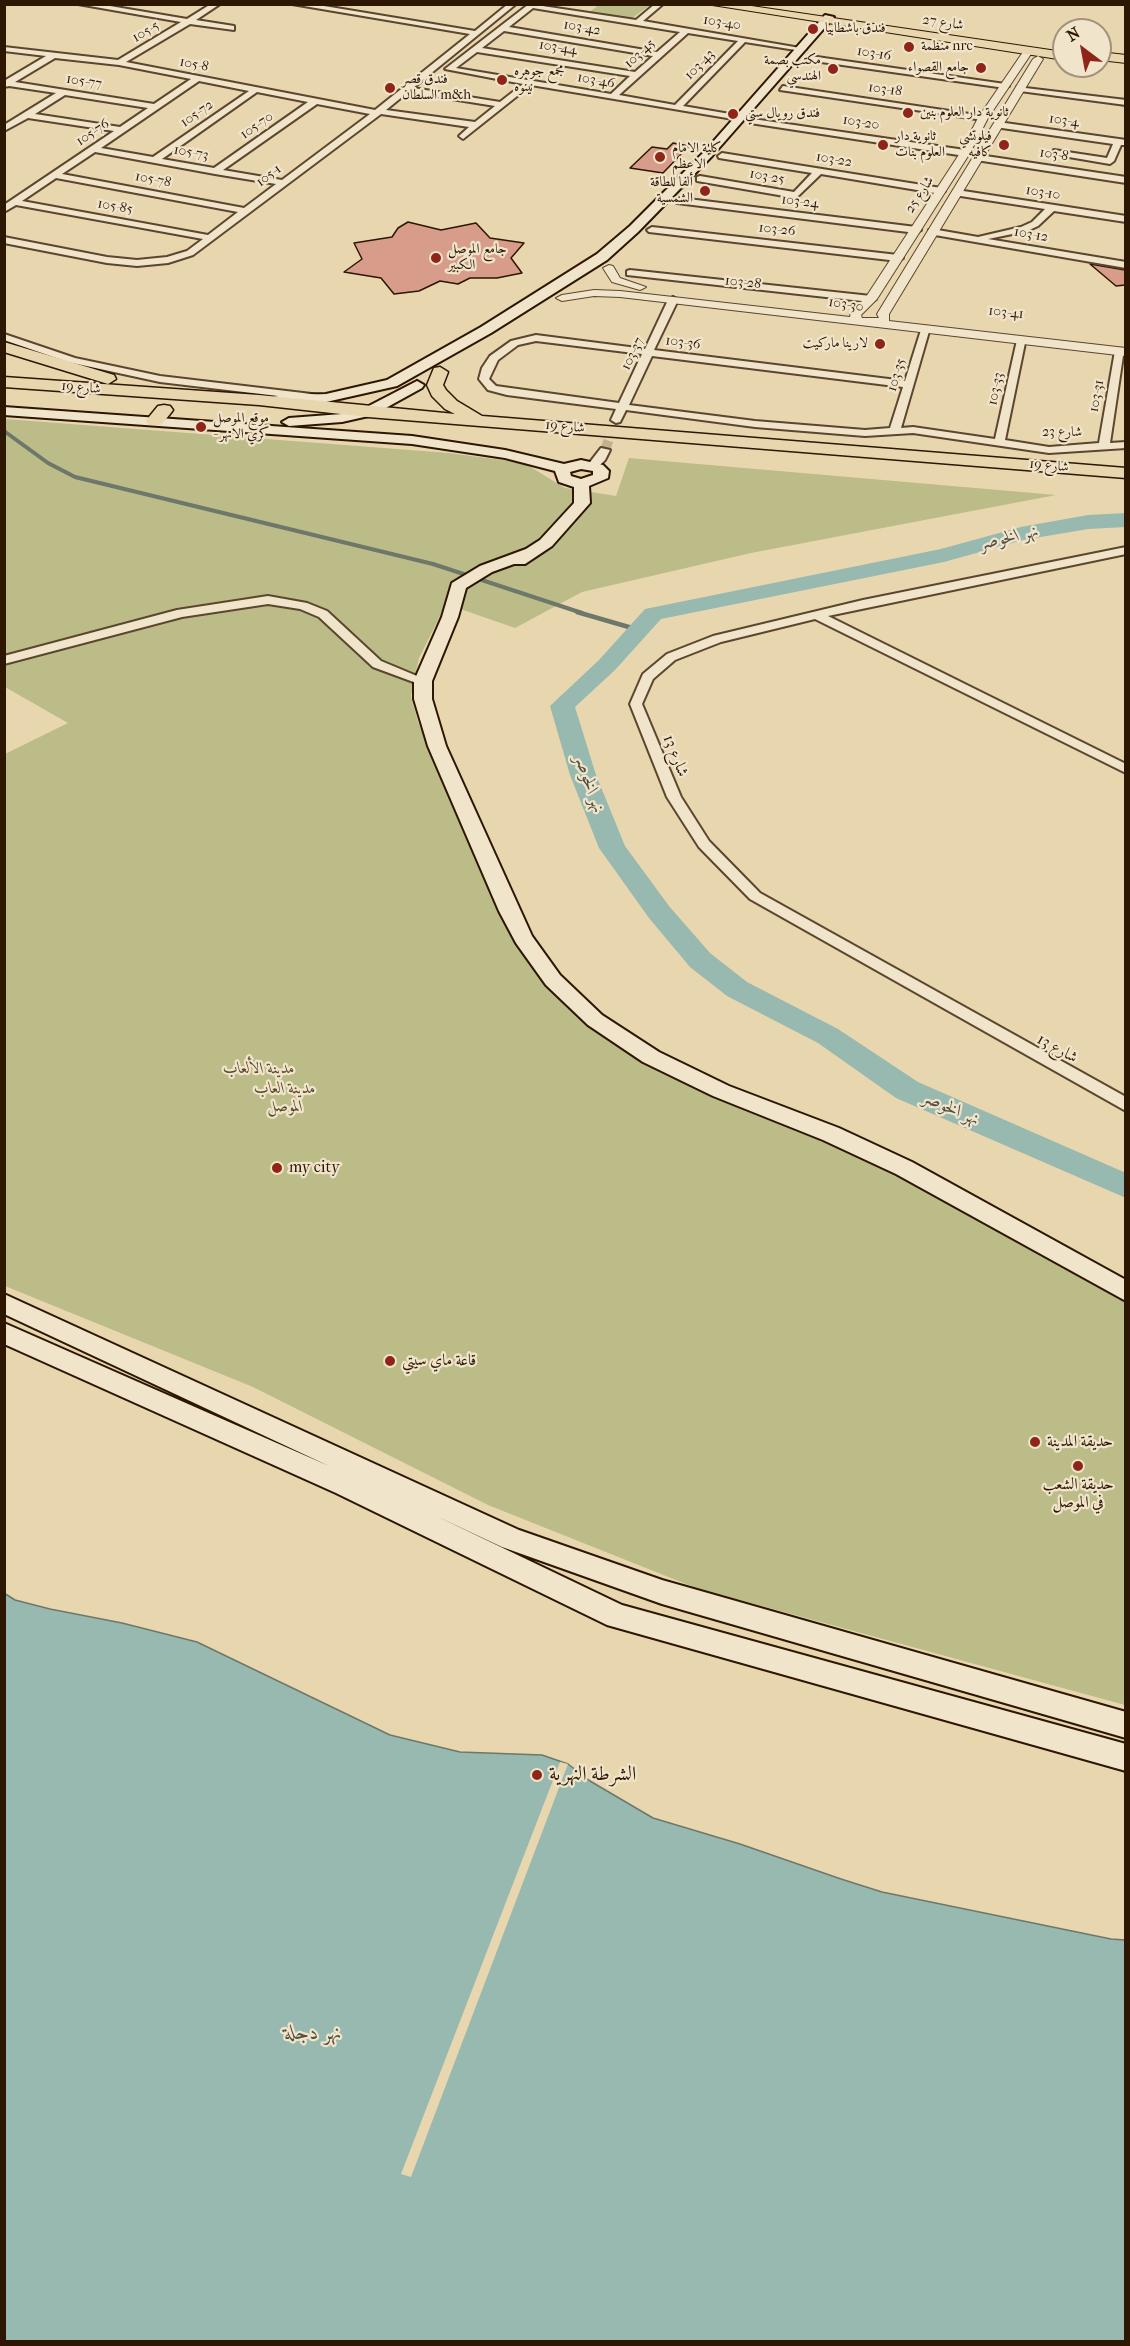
<!DOCTYPE html>
<html>
<head>
<meta charset="utf-8">
<style>
  body { margin:0 }
  #map { position:relative; width:1130px; height:2346px; overflow:hidden; background:#e8d6af; font-family:"IM FELL French Canon",serif }
  canvas { display:block }
  .frame { position:absolute; inset:0; border:6px solid #2d1602; pointer-events:none }
  .north { position:absolute; left:1052px; top:18px; width:60px; height:60px; box-sizing:border-box; background:#f0e4cb; border:2px solid #a2927b; border-radius:50%; rotate:328deg; font-size:16px; font-weight:700; line-height:24px; text-align:center; color:#2d1602 }
  .north::after { content:''; display:block; margin:auto; width:21px; height:27px; background:#8f2418; clip-path:polygon(50% 0,100% 100%,50% 72%,0 100%) }
</style>
</head>
<body>
<div id="map">
<canvas width="1130" height="2346"></canvas>
<div class="frame"></div>
<div class="north">N</div>
</div>
<script>
const ctx = document.querySelector('canvas').getContext('2d');
ctx.lineJoin = 'round';
function paint(path, color) { ctx.fillStyle = color; ctx.fill(path, 'evenodd'); }
const toPath = rows => new Path2D(rows.map(r => 'M' + r).join(''));
function trace(path, color, width, dash) { ctx.strokeStyle = color; ctx.lineWidth = width; ctx.lineCap = dash ? 'butt' : 'round'; ctx.setLineDash(dash || []); ctx.stroke(path); }
function write(font, color, halo, rows, align = 'center') {
  ctx.font = font + ' "IM FELL French Canon",Amiri,serif'; ctx.lineWidth = 4.5; ctx.setLineDash([]); ctx.textBaseline = 'middle'; ctx.strokeStyle = halo; ctx.fillStyle = color; for (const [text, x, y, turn = 0] of rows) {
    ctx.save(); ctx.translate(x, y); ctx.rotate((+turn || 0) * Math.PI / 180); ctx.textAlign = isNaN(turn) ? turn : align; if (halo) ctx.strokeText(text, 0, 0); ctx.fillText(text, 0, 0); ctx.restore();
  }
}
paint(toPath([
  [599,5,650,5,631,19,588,13],
  [5,419,449,453,524,463,565,488,616,496,629,458,1056,495,751,553,582,592,515,628,446,604,419,658,411,696,418,722,509,930,536,972,576,1014,636,1056,705,1094,898,1172,1125,1296,1125,1705,696,1588,488,1505,253,1387,5,1286,5,754,68,723,5,687]
]), '#bbbc87');
const water = toPath([
  [4,1593,15,1600,50,1609,122,1623,197,1642,390,1735,460,1752,542,1755,568,1764,590,1781,653,1818,740,1844,841,1879,882,1892,1111,1939,1125,1940,1125,2341,5,2341,4,1593]
]);
paint(water, '#97b9af');
trace(water, '#6d786a', 1.5);
paint(toPath([
  [560,1762,568,1764,411,2177,401,2174]
]), '#e8d6af');
trace(toPath([
  [4,431,48,463,75,477,433,564,582,613]
]), '#6d786a', 4);
trace(toPath([
  [577,612,639,630]
]), '#6d786a', 4.5);
paint(toPath([
  [1126,513,1126,527,1088,529,1023,540,944,562,661,619,615,670,575,707,596,775,625,846,669,906,710,953,747,982,838,1029,918,1082,1126,1173,1126,1198,896,1098,818,1043,727,996,690,967,649,918,599,848,570,775,550,706,599,660,645,609,941,549,1021,527,1088,515,1126,513]
]), '#97b9af');
const building = toPath([
  [673,143,689,146,663,173,630,168,652,147,667,149,673,143],
  [408,222,441,230,476,223,490,238,524,243,511,258,522,273,497,278,470,278,458,284,440,281,419,291,394,294,381,278,344,272,362,259,354,243,392,237,398,228,408,222],
  [1090,264,1125,270,1125,285,1116,286,1090,264]
]);
paint(building, '#d79d8a');
trace(building, '#2d1602', 1.5);
trace(toPath([
  [605,450,616,420]
]), '#c3b08c', 10, [10, 5]);
const minor = toPath([
  [78,4,98,4,187,19,211,4,220,4,196,20,234,26,234,30,190,24,126,62,375,110,470,34,292,4,312,4,475,31,508,4,516,4,413,88,500,102,523,84,445,69,529,4,636,20,655,4,663,4,643,21,806,49,802,51,745,42,683,106,742,116,739,120,531,85,463,139,459,136,469,127,381,114,193,255,168,263,137,266,107,263,4,243,4,237,107,257,137,260,167,257,187,251,203,239,16,205,4,212,4,205,114,131,28,118,4,131,4,125,56,93,9,86,4,87,4,81,46,56,4,51,4,47,118,60,181,22,78,4],
  [533,8,637,25,680,32,657,52,509,27,533,8],
  [504,31,653,56,635,72,482,48,504,31],
  [688,33,738,41,675,105,619,95,688,33],
  [477,52,630,76,611,94,456,68,477,52],
  [55,58,119,65,191,79,154,104,15,82,55,58],
  [199,81,249,91,153,157,101,148,199,81],
  [257,92,308,102,214,168,162,159,257,92],
  [408,92,495,106,475,122,386,110,408,92],
  [65,95,148,108,120,127,35,114,65,95],
  [317,104,370,114,282,180,223,170,317,104],
  [95,152,215,174,276,184,244,208,62,174,95,152],
  [56,178,238,212,208,235,22,201,56,178],
  [810,56,1005,84,1009,86,1005,88,807,60,810,56],
  [783,86,983,116,987,118,983,120,780,90,783,86],
  [1017,87,1126,100,1126,105,1020,91,1017,87],
  [753,119,965,150,969,153,965,156,750,123,753,119],
  [998,122,1126,140,1126,145,1121,145,1114,161,1110,164,1057,155,1053,152,1054,150,1107,158,1113,144,995,127,998,122],
  [722,153,941,188,945,191,941,194,821,174,796,198,697,181,697,177,700,176,794,192,812,173,719,158,718,156,722,153],
  [979,155,1126,177,1126,183,976,160,975,158,979,155],
  [957,190,1126,216,1126,222,1054,211,1038,226,1027,231,988,239,1126,262,1126,268,929,234,929,230,932,229,978,237,1021,227,1032,222,1045,209,954,195,954,191,957,190],
  [680,198,916,227,921,230,916,233,677,203,676,201,680,198],
  [652,227,898,255,903,258,898,261,649,232,647,230,652,227],
  [630,270,871,296,876,299,871,302,627,275,627,271,630,270],
  [673,297,678,300,654,350,905,381,921,330,930,328,901,428,913,427,995,439,1017,340,1026,338,1005,440,1049,447,1099,443,1115,351,1124,349,1110,443,1126,442,1126,448,1049,453,913,433,865,436,755,427,626,410,620,422,616,423,611,420,616,409,507,395,488,390,479,379,482,368,490,356,511,341,536,335,645,349,668,300,673,297],
  [536,341,642,354,619,403,496,386,489,379,498,360,518,345,536,341],
  [652,356,903,387,890,428,865,430,755,421,629,405,652,356],
  [4,334,75,358,160,376,320,395,325,398,320,401,160,382,68,362,4,340,4,334],
  [601,448,610,450,605,460,597,468,589,468,587,466,601,448],
  [1126,547,1126,554,828,616,1126,764,1126,773,815,619,721,642,675,660,653,679,642,704,681,797,709,841,760,893,1126,1097,1126,1111,750,899,699,847,667,797,630,704,643,674,667,654,713,636,863,600,1126,547],
  [268,596,307,603,327,611,381,661,429,681,423,685,419,684,373,667,319,617,300,609,268,604,182,617,4,664,4,656,177,610,268,596]
]);
const tertiary = toPath([
  [1025,49,1033,51,988,118,970,153,877,299,861,315,862,318,879,318,877,314,1033,59,1038,56,1043,59,889,314,889,321,1126,348,1126,356,620,297,594,296,562,301,556,298,562,295,594,290,620,291,850,317,851,312,866,297,960,153,978,118,1025,49],
  [609,265,613,266,620,278,646,287,640,290,612,282,603,268,609,265]
]);
const secondary = toPath([
  [825,15,834,17,712,156,638,232,607,260,491,333,397,386,326,402,273,403,273,397,278,396,326,394,387,380,481,327,597,254,630,226,704,152,825,15],
  [417,381,424,385,422,388,373,415,342,422,289,426,282,422,289,418,342,414,363,409,417,381],
  [4,407,412,436,505,450,564,464,581,460,603,465,609,471,608,478,589,486,590,503,552,546,525,564,514,564,492,572,466,588,458,617,432,681,432,699,446,746,532,936,560,975,602,1015,659,1052,729,1086,839,1128,912,1162,1126,1280,1126,1301,896,1174,823,1140,713,1096,643,1062,588,1025,546,985,516,943,499,911,428,746,414,699,414,681,442,617,452,583,480,566,526,549,540,540,574,503,574,487,559,482,555,471,505,458,412,444,4,415,4,407],
  [581,469,593,471,593,475,581,479,571,476,570,472,581,469],
  [4,1294,519,1530,662,1580,1126,1712,1126,1738,662,1604,502,1547,434,1515,622,1605,1126,1744,1126,1771,607,1625,336,1493,4,1344,4,1323,329,1466,4,1314,4,1294]
]);
const primary = toPath([
  [706,4,738,4,1064,52,1064,60,706,4],
  [1100,52,1126,55,1126,63,1100,60,1100,52]
]);
const trunk = toPath([
  [4,342,114,375,116,379,108,384,4,352,4,342],
  [440,367,448,372,443,385,446,390,457,401,482,416,1126,468,1126,478,368,417,259,405,4,387,4,377,259,395,455,414,445,409,432,396,427,385,434,368,440,367],
  [164,405,170,406,173,410,170,414,161,425,149,425,146,421,149,417,158,406,164,405]
]);
trace(minor, '#5c462d', 4);
trace(tertiary, '#5c462d', 2);
trace(secondary, '#2d1602', 4);
trace(primary, '#2d1602', 2);
trace(trunk, '#2d1602', 3);
paint(minor, '#f0e4cb');
paint(tertiary, '#f0e4cb');
paint(secondary, '#f0e4cb');
paint(primary, '#e8d6af');
paint(trunk, '#e8d6af');
for (const [x, y, r, color] of [
  [813,29,6,"#8f2418"],
  [909,47,6,"#8f2418"],
  [981,68,6,"#8f2418"],
  [833,69,6,"#8f2418"],
  [502,80,6,"#8f2418"],
  [390,88,6,"#8f2418"],
  [908,113,6,"#8f2418"],
  [733,114,6,"#8f2418"],
  [883,145,6,"#8f2418"],
  [1004,145,6,"#8f2418"],
  [660,157,6,"#8f2418"],
  [705,191,6,"#8f2418"],
  [436,258,6,"#8f2418"],
  [880,344,6,"#8f2418"],
  [201,427,6,"#8f2418"],
  [277,1168,6,"#8f2418"],
  [390,1361,6,"#8f2418"],
  [1035,1442,6,"#8f2418"],
  [1078,1466,6,"#8f2418"],
  [537,1775,6,"#8f2418"]
]) { const dot = new Path2D(); dot.arc(x, y, r, 0, 2 * Math.PI); ctx.fillStyle = color; ctx.fill(dot); trace(dot, '#f0e4cb', 2); }
write('14px', '#2d1602', '#f0e4cb', [
  ["103-40",722,23,9],
  ["شارع 27",943,23,8],
  ["103-42",582,28,10],
  ["105-5",146,32,-31],
  ["103-44",558,48,9],
  ["103-45",640,54,-42],
  ["103-16",874,54,9],
  ["105-8",194,65,11],
  ["103-43",700,65,-45],
  ["103-46",596,81,10],
  ["105-77",84,82,9],
  ["103-18",885,90,8],
  ["105-72",197,114,-35],
  ["103-4",1064,121,8],
  ["103-20",861,123,9],
  ["105-70",257,126,-35],
  ["105-76",93,133,-34],
  ["105-73",191,153,10],
  ["103-8",1054,155,9],
  ["103-22",834,160,9],
  ["105-1",269,176,-37],
  ["103-25",767,177,10],
  ["105-78",153,180,11],
  ["103-10",1043,193,9],
  ["شارع 25",920,195,-57],
  ["103-24",800,202,7],
  ["105-85",115,207,10],
  ["103-26",777,230,6],
  ["103-12",1031,235,10],
  ["103-28",743,283,6],
  ["103-30",846,305,9],
  ["103-41",1006,313,6],
  ["103-36",683,343,7],
  ["103-37",633,354,-64],
  ["103-35",897,375,-73],
  ["شارع 19",81,388,5],
  ["103-33",996,389,-78],
  ["103-31",1097,396,-80],
  ["شارع 19",565,427,5],
  ["شارع 23",1062,433],
  ["شارع 19",1049,466,5]
]);
write('14px', '#2d1602', '#f0e4cb', [
  ["فندق باشطابيا",825,29],
  ["منظمة nrc",921,47],
  ["مكتب بصمة",821,61,"right"],
  ["الهندسي",821,77,"right"],
  ["جامع القصواء",969,68,"right"],
  ["مجمع جوهره",514,72],
  ["نينوه",514,88],
  ["فندق قصر",402,80],
  ["السلطان m&h",402,96],
  ["ثانوية دار العلوم بنين",920,113],
  ["فندق رويال ستي",745,114],
  ["ثانوية دار",895,137],
  ["العلوم بنات",895,153],
  ["فيلوتشي",992,137,"right"],
  ["كافيه",992,153,"right"],
  ["كلية الامام",672,149],
  ["الاعظم",672,165],
  ["ألفا للطاقة",693,183,"right"],
  ["الشمسية",693,199,"right"],
  ["جامع الموصل",448,250],
  ["الكبير",448,266],
  ["لارينا ماركيت",868,344,"right"],
  ["موقع الموصل",213,419],
  ["- كري الانهر",213,435]
], 'left');
write('16px', '#2d1602', '#f0e4cb', [
  ["شارع 13",675,756,68],
  ["شارع 13",1057,1049,29]
]);
write('italic 16px', '#58482a', '#f0e4cb', [
  ["مدينة الألعاب",259,1069],
  ["مدينة العاب",285,1089],
  ["الموصل",285,1107]
]);
write('16px', '#2d1602', '#f0e4cb', [
  ["my city",289,1168],
  ["قاعة ماي سيتي",402,1361],
  ["حديقة المدينة",1047,1442],
  ["حديقة الشعب",1078,1485,"center"],
  ["في الموصل",1078,1503,"center"]
], 'left');
write('italic 18px', '#524f3f', '#f0e4cb', [
  ["نهر الخوصر",1009,538,-13],
  ["نهر الخوصر",589,784,71],
  ["نهر الخوصر",951,1109,24]
]);
write('20px', '#2d1602', '#f0e4cb', [
  ["الشرطة النهرية",549,1775]
], 'left');
write('italic 21px', '#524f3f', '#f0e4cb', [
  ["نهر دجلة",313,2034]
]);
</script>
</body>
</html>
